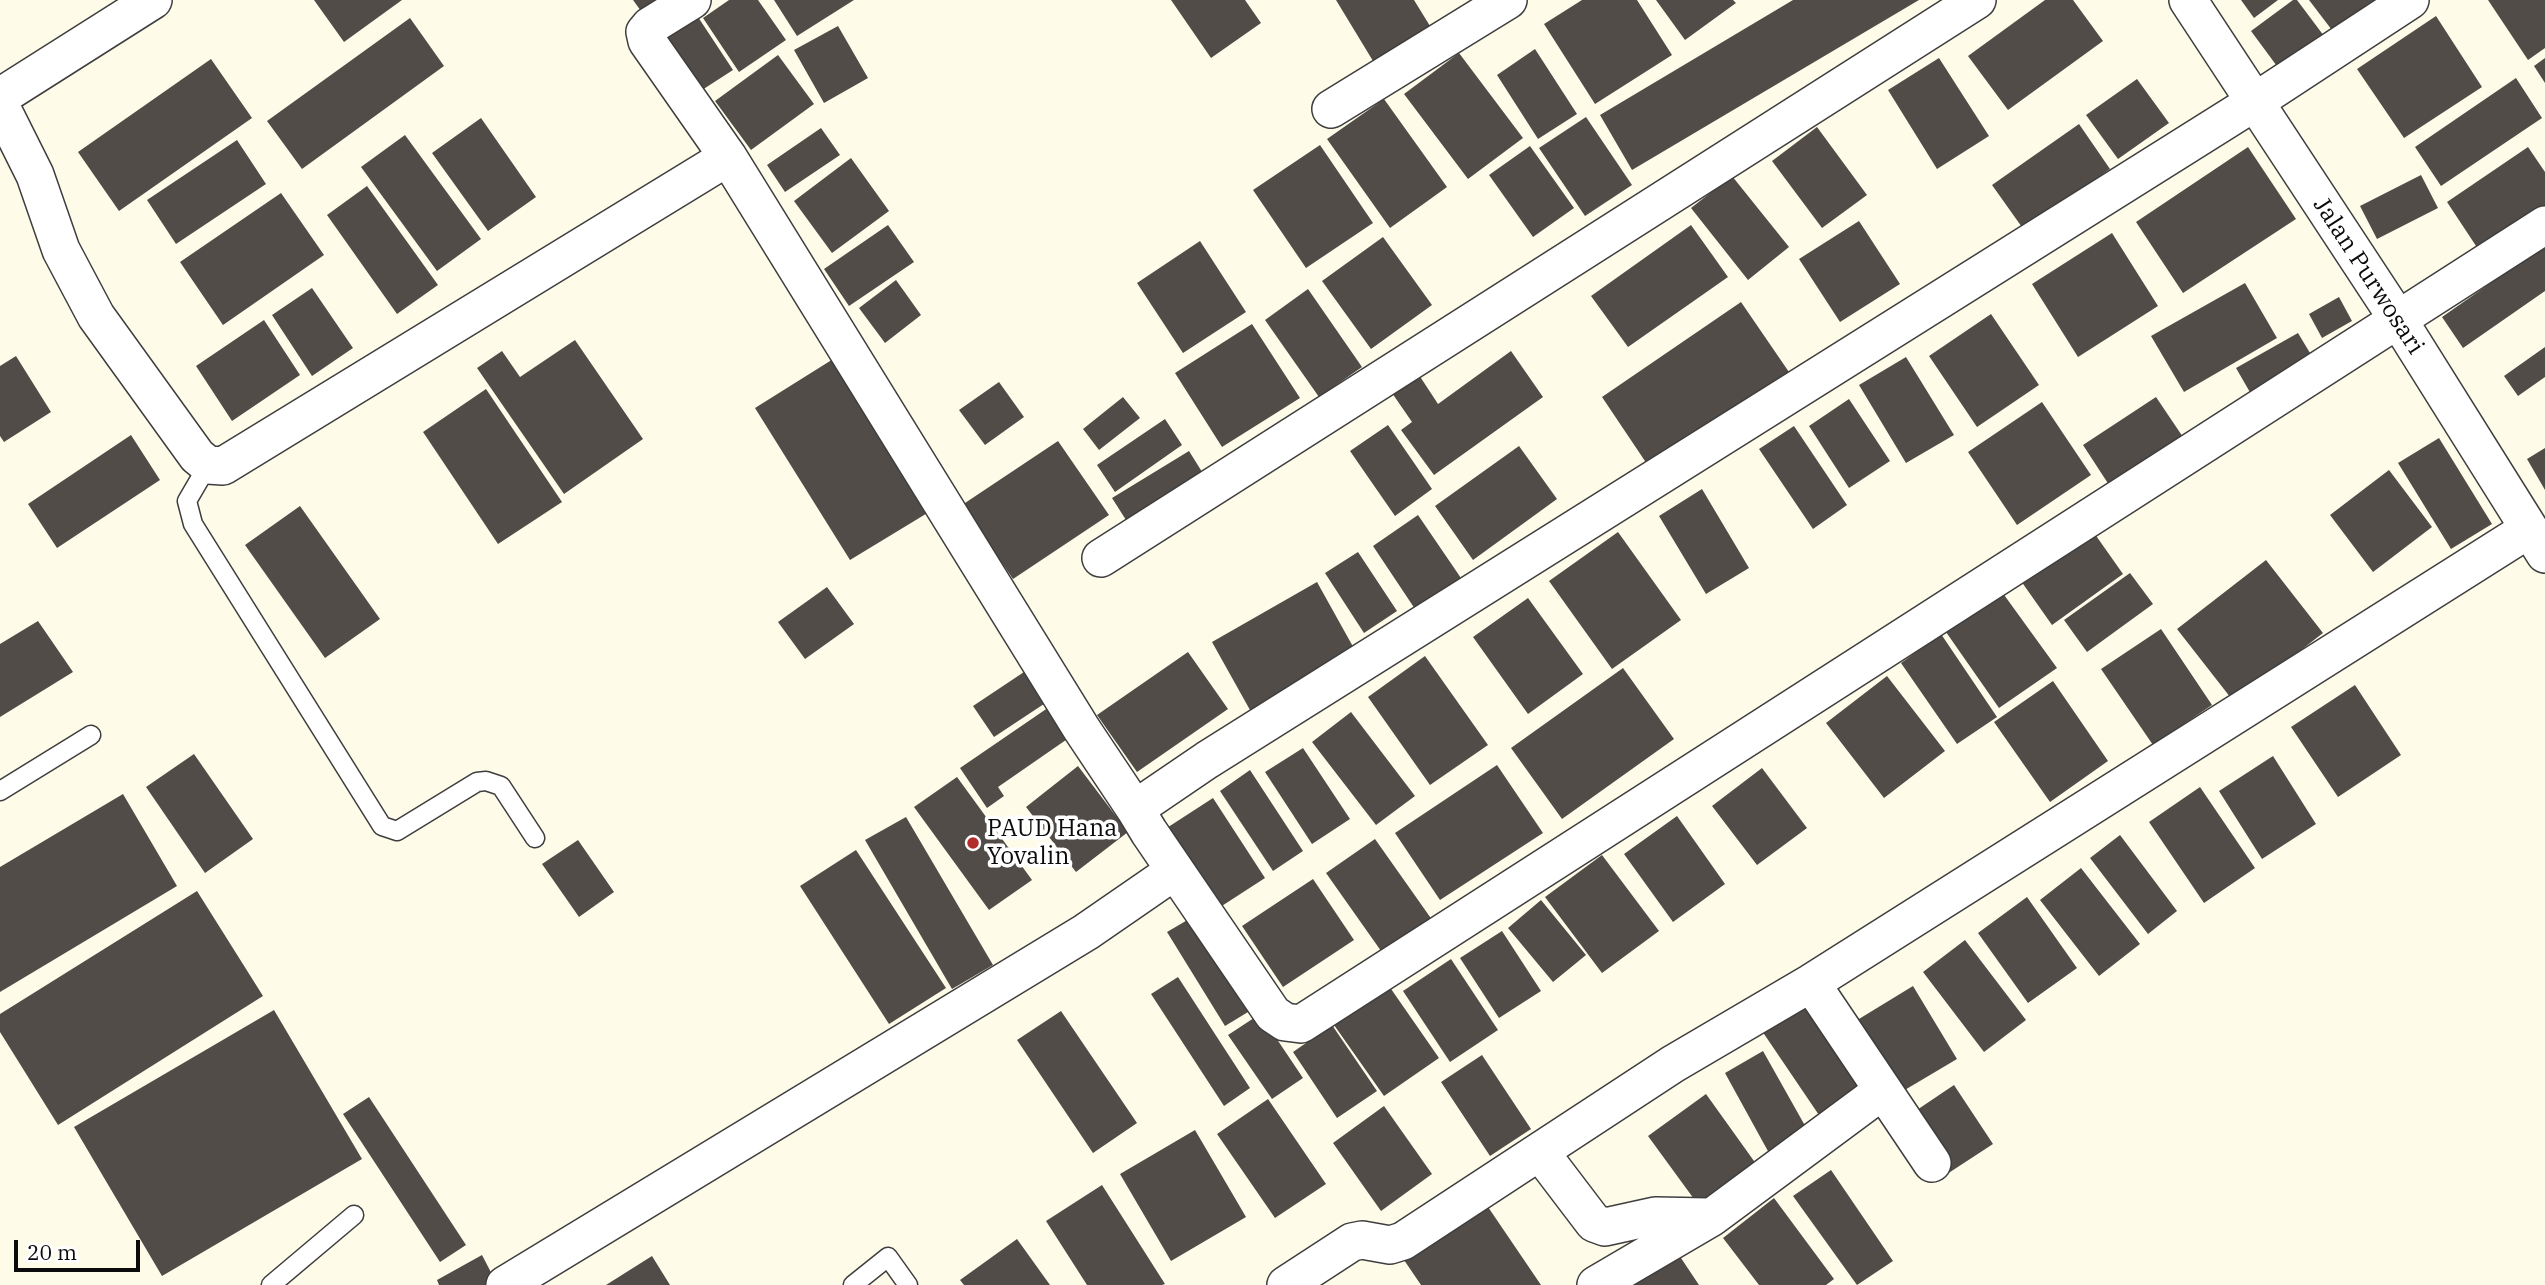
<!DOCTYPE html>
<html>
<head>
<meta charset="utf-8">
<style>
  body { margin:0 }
  #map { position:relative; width:2545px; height:1285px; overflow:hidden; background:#fefbe9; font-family:"IBM Plex Serif",serif }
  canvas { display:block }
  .scale { position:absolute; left:14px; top:1240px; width:126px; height:32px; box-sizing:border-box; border:4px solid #0b0b0b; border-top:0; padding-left:9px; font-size:21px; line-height:24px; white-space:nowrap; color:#0b0b0b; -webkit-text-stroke:5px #fff; paint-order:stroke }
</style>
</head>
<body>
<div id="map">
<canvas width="2545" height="1285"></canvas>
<div class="scale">20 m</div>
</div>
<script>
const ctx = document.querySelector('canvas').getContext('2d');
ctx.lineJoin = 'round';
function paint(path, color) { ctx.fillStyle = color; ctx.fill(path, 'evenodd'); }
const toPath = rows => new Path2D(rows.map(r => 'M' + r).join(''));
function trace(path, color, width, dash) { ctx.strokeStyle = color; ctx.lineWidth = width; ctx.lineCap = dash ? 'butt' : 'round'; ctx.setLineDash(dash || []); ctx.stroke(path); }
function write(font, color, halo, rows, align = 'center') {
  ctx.font = font + ' "IBM Plex Serif",serif'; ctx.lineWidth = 7; ctx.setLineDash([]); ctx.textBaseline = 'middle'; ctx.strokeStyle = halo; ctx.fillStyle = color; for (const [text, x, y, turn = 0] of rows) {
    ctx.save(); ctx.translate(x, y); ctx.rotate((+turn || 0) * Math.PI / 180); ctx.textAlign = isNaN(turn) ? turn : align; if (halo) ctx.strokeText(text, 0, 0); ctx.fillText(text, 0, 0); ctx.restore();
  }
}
paint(toPath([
  [314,0,402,0,344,42],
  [633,0,657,0,641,11],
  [729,0,758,0,786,40,739,72,703,18],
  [774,0,854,0,797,36],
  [1171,0,1245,0,1261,23,1211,58],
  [1336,0,1414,0,1430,26,1373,61],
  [1582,0,1637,0,1672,55,1595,104,1544,24],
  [1656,0,1733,0,1736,3,1685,40],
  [1793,0,1919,0,1632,170,1600,115],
  [2045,0,2073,0,2103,41,2008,110,1968,56],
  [2241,0,2278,0,2254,18],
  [2293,0,2297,0,2330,44,2285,77,2251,31],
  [2309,0,2388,0,2338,38],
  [2488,0,2545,0,2545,48,2528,60],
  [2436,16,2482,87,2404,138,2357,69],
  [698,17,733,70,702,90,667,38],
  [410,18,444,66,302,169,267,121],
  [838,26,868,78,824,103,794,50],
  [1535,49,1577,114,1538,139,1497,75],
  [1459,53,1523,138,1468,179,1404,94],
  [778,55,814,104,751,150,715,101],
  [1939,58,1989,136,1937,169,1888,90],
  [2545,58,2545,83,2534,66],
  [211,59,252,118,119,211,78,152],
  [2516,78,2542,118,2441,186,2415,147],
  [2137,79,2169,123,2118,159,2086,115],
  [1384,99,1447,187,1390,228,1327,139],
  [1586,117,1632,185,1585,216,1539,148],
  [481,118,536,197,488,231,432,153],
  [2079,124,2110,169,2024,230,1992,185],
  [1817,127,1867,195,1822,228,1772,161],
  [821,128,840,155,785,192,767,165],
  [405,135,481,239,437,271,361,167],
  [237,140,266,184,176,244,147,200],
  [1320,145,1373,223,1306,268,1253,190],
  [1530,146,1574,208,1533,237,1489,175],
  [2248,147,2296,219,2183,293,2136,222],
  [2528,147,2545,172,2545,212,2482,255,2447,202],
  [851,158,889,211,832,253,794,201],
  [2421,175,2438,208,2377,239,2360,206],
  [1732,176,1789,247,1748,280,1691,208],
  [367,186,438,285,397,314,327,215],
  [281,193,324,255,223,325,180,262],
  [1859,221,1900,284,1840,322,1799,259],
  [888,225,914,262,849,306,824,269],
  [1691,225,1728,277,1628,347,1591,296],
  [2112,233,2158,306,2078,357,2032,284],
  [1383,237,1432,305,1371,349,1322,281],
  [1200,241,1246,312,1183,353,1137,283],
  [2545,245,2545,291,2463,348,2442,317],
  [896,280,921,315,885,343,859,308],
  [2245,283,2277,338,2184,392,2151,336],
  [312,288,353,348,312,376,272,315],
  [1308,289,1362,367,1319,397,1265,320],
  [2339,297,2352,321,2322,338,2309,314],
  [1741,302,1791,375,1651,470,1602,397],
  [1991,314,2039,385,1977,427,1929,356],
  [264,320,300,375,232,421,196,366],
  [1252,324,1300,398,1222,447,1175,373],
  [2298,333,2313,358,2251,394,2236,368],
  [575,340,643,439,564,494,477,368,502,351,520,377],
  [2545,347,2545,377,2518,396,2504,376],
  [1511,351,1543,397,1434,475,1401,430,1412,422,1392,393,1419,375,1438,404],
  [16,356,51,412,4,442,0,436,0,366],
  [838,356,934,509,850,560,755,408],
  [1906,357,1954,435,1906,463,1859,385],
  [999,382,1024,417,985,445,959,410],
  [486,389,562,502,498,544,423,432],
  [1123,397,1140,418,1099,450,1083,429],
  [2156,397,2185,440,2111,488,2083,445],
  [1849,399,1890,461,1849,488,1809,426],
  [2042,402,2091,475,2017,525,1968,452],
  [1165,419,1182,445,1115,492,1097,465],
  [1388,425,1432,489,1395,516,1350,451],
  [1794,426,1847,505,1813,529,1759,449],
  [131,435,160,480,57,548,28,504],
  [2439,438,2492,524,2451,549,2398,463],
  [1058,441,1109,515,1013,579,962,505],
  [1519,446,1557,499,1473,560,1435,506],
  [2545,448,2545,490,2527,459],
  [1189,451,1209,483,1133,531,1112,498],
  [2389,470,2432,527,2373,572,2330,515],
  [1702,489,1749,568,1706,594,1659,516],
  [300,506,380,619,325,658,245,545],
  [1418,515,1463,581,1417,612,1373,546],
  [2092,530,2123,574,2052,625,2021,581],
  [1618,532,1681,620,1612,669,1549,581],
  [1358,552,1397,611,1364,633,1325,573],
  [2266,560,2323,633,2234,702,2177,629],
  [2130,573,2153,604,2087,652,2064,620],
  [1317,582,1356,652,1250,710,1212,642],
  [827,587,854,624,805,659,778,622],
  [2002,592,2057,668,1999,708,1946,632],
  [1528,598,1583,674,1528,714,1473,637],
  [38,621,73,672,0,717,0,644],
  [2161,629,2212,705,2153,745,2101,669],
  [1941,634,1997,717,1957,744,1901,663],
  [1188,652,1228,709,1137,772,1097,715],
  [1425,656,1488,745,1430,785,1368,697],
  [1033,666,1053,698,994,737,973,706],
  [1623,668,1674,739,1562,819,1511,748],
  [1887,676,1945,751,1884,798,1826,723],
  [2053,681,2108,761,2050,802,1994,722],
  [2355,685,2401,755,2338,797,2291,727],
  [1055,703,1076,733,998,787,1004,796,987,808,960,768],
  [1351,712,1415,796,1376,825,1312,742],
  [1303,748,1350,819,1312,844,1265,772],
  [194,754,253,839,205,873,146,787],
  [2273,756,2316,824,2262,859,2219,791],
  [1497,765,1543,833,1440,900,1395,833],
  [1078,766,1128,832,1076,872,1026,807],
  [1762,768,1807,828,1757,865,1712,806],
  [1250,770,1303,851,1273,871,1220,791],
  [957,777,1032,880,989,910,914,807],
  [2200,787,2255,868,2204,903,2149,822],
  [123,794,177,886,0,992,0,867],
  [1213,798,1265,878,1211,913,1159,833],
  [1677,816,1725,884,1673,922,1624,854],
  [906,817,993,965,952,989,865,840],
  [2120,835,2177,911,2148,934,2090,858],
  [1375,839,1435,924,1386,958,1326,873],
  [578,840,614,892,579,917,542,864],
  [856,850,946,988,889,1024,800,886],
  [1602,855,1659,931,1602,973,1545,897],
  [2081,868,2140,944,2099,976,2040,900],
  [1313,879,1354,940,1283,987,1242,926],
  [197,891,263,996,58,1125,0,1032,0,1014],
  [2027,897,2077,968,2028,1003,1978,933],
  [1541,900,1586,955,1553,982,1508,928],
  [1196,915,1253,1009,1225,1026,1167,932],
  [1502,931,1541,991,1499,1018,1460,958],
  [1965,940,2026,1020,1984,1052,1923,972],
  [1451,959,1498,1030,1450,1062,1403,991],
  [1178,977,1250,1088,1224,1106,1151,994],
  [1389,986,1439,1058,1384,1096,1334,1025],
  [1913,986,1957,1059,1898,1094,1854,1022],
  [1803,999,1866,1092,1823,1121,1760,1028],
  [274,1010,362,1159,162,1276,74,1127],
  [1061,1011,1137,1123,1093,1153,1017,1040],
  [1260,1014,1303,1078,1272,1099,1228,1035],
  [1332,1025,1377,1091,1337,1118,1293,1052],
  [1763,1051,1808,1131,1769,1153,1725,1073],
  [1482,1055,1531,1129,1490,1156,1441,1082],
  [1954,1085,1993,1144,1944,1176,1905,1118],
  [1706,1094,1759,1168,1702,1210,1648,1136],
  [369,1097,466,1245,440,1262,343,1114],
  [1268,1099,1326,1184,1275,1218,1217,1134],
  [1384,1106,1432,1174,1381,1211,1333,1143],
  [1195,1130,1246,1217,1171,1261,1120,1174],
  [1831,1170,1893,1261,1857,1285,1793,1196],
  [1102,1185,1165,1284,1162,1285,1087,1285,1046,1221],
  [1774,1198,1834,1279,1826,1285,1759,1285,1723,1238],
  [1486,1204,1541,1285,1421,1285,1404,1260],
  [1017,1239,1050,1285,964,1285,960,1280],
  [482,1255,496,1282,490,1285,439,1285,437,1280],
  [1679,1255,1699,1285,1633,1285],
  [652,1256,670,1285,606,1285]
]), '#524c48');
const service = toPath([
  [208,465,187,501,193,524,382,826,397,831,477,782,486,781,501,786,535,838],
  [0,791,91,735],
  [271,1285,354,1215],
  [853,1285,888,1257,908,1285]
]);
const minor = toPath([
  [692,0,650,26,645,32,647,41,728,157,1081,728,1135,809],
  [2188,0,2399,321,2545,554],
  [2410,0,2253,103,1207,760,1135,809,1149,832,1273,1014,1285,1022,1301,1024,2545,225],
  [0,97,153,0],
  [0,105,35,175,61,250,96,316,197,456,208,465,223,466,728,157],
  [1331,109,1508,0],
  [1101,558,1977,0],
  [1811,983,1932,1163],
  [1540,1152,1594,1223,1605,1227,1655,1216,1708,1217],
  [505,1285,1086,932,1173,872],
  [1286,1285,1352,1242,1362,1240,1390,1245,1403,1241,1673,1064,1811,983,2529,529],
  [1596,1285,1712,1217,1882,1091]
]);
trace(service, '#3e3e3e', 21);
trace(minor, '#3e3e3e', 40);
trace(service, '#fff', 18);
trace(minor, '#fff', 37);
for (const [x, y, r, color] of [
  [973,843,7,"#b12d2c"]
]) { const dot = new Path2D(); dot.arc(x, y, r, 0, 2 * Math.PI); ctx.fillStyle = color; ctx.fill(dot); trace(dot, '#fff', 2.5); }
write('24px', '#0b0b0b', '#fff', [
  ["Jalan Purwosari",2368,276,57]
]);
write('24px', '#0b0b0b', '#fff', [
  ["PAUD Hana",987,829],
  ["Yovalin",987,857]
], 'left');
</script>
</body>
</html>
